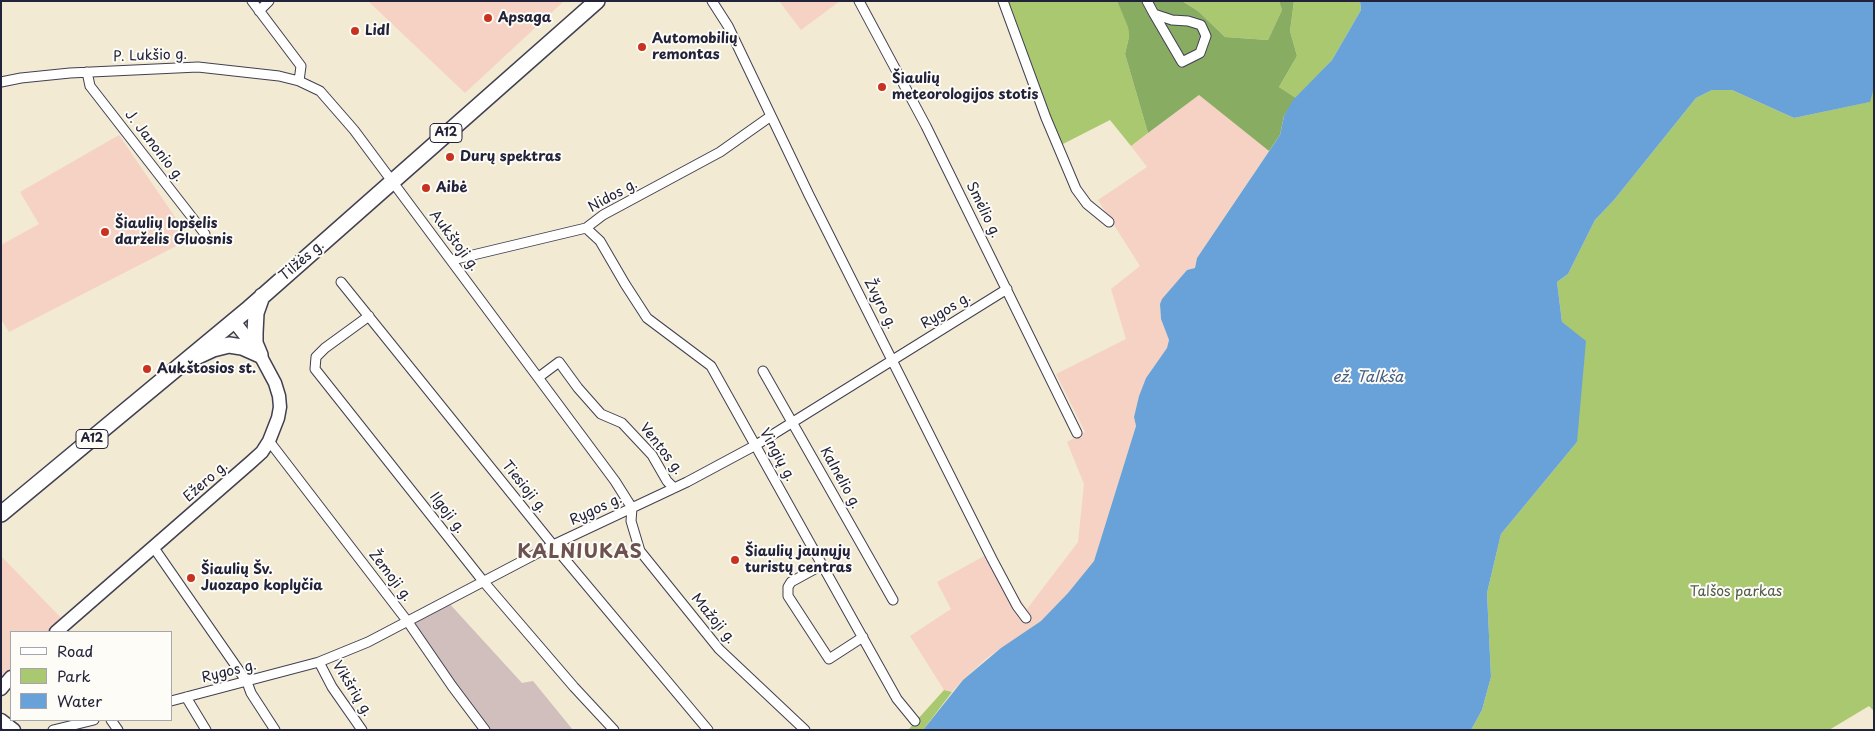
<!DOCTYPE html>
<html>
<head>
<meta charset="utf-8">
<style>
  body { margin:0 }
  #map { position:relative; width:1875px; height:731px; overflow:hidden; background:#f2ead2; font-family:"Playpen Sans",sans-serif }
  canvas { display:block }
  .frame { position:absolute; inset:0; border:2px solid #22223b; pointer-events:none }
  .legend { position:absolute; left:10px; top:631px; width:162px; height:90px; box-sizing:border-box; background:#fdfcf7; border:1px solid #a5a5ac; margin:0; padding:6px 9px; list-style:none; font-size:15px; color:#22223b }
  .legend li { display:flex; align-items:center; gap:10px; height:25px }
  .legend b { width:25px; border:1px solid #a5a5ac }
</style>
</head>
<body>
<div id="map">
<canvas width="1875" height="731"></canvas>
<div class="frame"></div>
<ul class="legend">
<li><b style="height:6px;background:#fff"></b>Road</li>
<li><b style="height:14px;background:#aac86f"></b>Park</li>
<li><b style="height:14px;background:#69a2d8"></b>Water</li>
</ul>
</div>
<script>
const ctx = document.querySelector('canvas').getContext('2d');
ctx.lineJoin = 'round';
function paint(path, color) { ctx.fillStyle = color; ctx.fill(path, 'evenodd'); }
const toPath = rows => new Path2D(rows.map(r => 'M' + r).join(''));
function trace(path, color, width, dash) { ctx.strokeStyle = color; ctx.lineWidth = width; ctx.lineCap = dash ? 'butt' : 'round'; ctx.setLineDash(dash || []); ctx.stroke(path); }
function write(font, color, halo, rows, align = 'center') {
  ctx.font = font + ' "Playpen Sans",sans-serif'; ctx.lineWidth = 4; ctx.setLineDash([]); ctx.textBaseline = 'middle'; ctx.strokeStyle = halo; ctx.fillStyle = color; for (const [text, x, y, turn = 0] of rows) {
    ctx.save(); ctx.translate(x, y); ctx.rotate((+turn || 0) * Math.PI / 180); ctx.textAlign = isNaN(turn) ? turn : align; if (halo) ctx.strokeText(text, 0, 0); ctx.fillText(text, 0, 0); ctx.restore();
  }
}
paint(toPath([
  [368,1,564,1,465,93],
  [779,1,840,1,801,30],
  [1199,95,1269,151,1197,258,1195,268,1187,270,1162,300,1160,304,1161,319,1169,340,1167,349,1146,378,1139,396,1134,417,1136,426,1094,561,1068,593,1041,621,987,658,963,680,952,692,944,690,910,636,951,609,937,582,986,555,992,559,1027,609,1078,542,1084,484,1067,442,1085,432,1056,374,1126,339,1111,289,1140,266,1098,200,1147,167,1131,146],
  [119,135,190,239,9,332,1,319,1,245,39,224,20,192],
  [1,556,66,623,56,632,11,632,11,677,1,689]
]), '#f6d2c4');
paint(toPath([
  [447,601,522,683,533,681,573,730,485,730,408,622]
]), '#d1bfbe');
paint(toPath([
  [1003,1,1117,1,1128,26,1129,37,1125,54,1148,133,1131,146,1110,120,1059,146],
  [1182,1,1279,1,1282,10,1268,40,1225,37,1198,11],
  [1294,1,1360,1,1361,10,1332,60,1296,98,1279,87,1297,56,1290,31],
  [1874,88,1874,711,1869,706,1829,730,1471,730,1482,710,1491,677,1487,593,1501,534,1577,442,1557,282,1568,274,1595,220,1614,200,1696,98,1712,90,1732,90,1794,118,1869,102],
  [944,690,952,692,923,730,908,730]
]), '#aac86f');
paint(toPath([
  [1117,1,1182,1,1198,11,1225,37,1268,40,1282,10,1279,1,1294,1,1290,31,1297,56,1279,87,1296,98,1284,116,1280,135,1269,151,1199,95,1148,133,1125,54,1129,37,1128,27]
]), '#87ac62');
paint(toPath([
  [1360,1,1874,1,1874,88,1870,102,1794,118,1732,90,1712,90,1696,98,1614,200,1595,220,1568,274,1557,282,1562,322,1586,341,1577,442,1501,534,1487,593,1491,677,1482,710,1471,730,923,730,963,680,1001,648,1041,621,1068,593,1094,561,1136,426,1134,417,1139,396,1146,378,1167,348,1169,340,1161,319,1160,304,1162,299,1187,270,1195,268,1197,258,1280,135,1284,116,1293,100,1332,60,1361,10]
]), '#69a2d8');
const minor = toPath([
  [252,1,301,66,299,81],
  [712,1,728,26,809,195,992,559,1017,606,1026,618],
  [859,1,926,126,1077,433],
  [1003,1,1046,118,1076,189,1087,204,1109,222],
  [1147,1,1154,14,1182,62,1200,53,1206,36,1201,25,1188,21,1172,20,1154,14],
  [259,11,269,1],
  [87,72,90,86,205,234],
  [1,82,21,78,70,73,198,67,279,76,299,81,320,91,354,130,615,481,632,508,631,521,640,551,719,649,805,730],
  [586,228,600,241,625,284,647,318,711,366,897,699,915,721],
  [452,260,586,228,603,215,720,152,771,116],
  [341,282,553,545,708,730],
  [369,316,325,348,316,357,315,369,483,581,574,687,614,730],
  [763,371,893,600],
  [539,377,559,362,578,388,601,414,622,423,652,455,667,481,674,488],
  [269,441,408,622,452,686,485,730],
  [154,548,247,682,251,693,275,730],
  [822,565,791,582,788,587,788,596,829,659,863,637],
  [319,662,332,687,362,730],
  [186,697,206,730],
  [171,701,319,662,368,642,553,545,687,482,756,445,1007,289],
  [111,720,118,730],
  [53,730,94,720]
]);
const secondary = toPath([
  [56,632,251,462,262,452,269,441,278,418,280,407,279,396,275,383,260,355,233,320],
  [1,689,11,677],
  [1,720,14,730]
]);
const trunk = toPath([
  [260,355,255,343,255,333,256,313,262,296],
  [198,356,213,349,229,345,242,347,260,355],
  [1,514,247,310,597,1]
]);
trace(minor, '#414052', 11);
trace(secondary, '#414052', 15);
trace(trunk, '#414052', 18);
trace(minor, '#fff', 9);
trace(secondary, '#fff', 12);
trace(trunk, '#fff', 15);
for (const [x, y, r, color] of [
  [488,18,5,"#c8321e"],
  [355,31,5,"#c8321e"],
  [642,47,5,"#c8321e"],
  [882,87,5,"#c8321e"],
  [450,157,5,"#c8321e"],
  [426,188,5,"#c8321e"],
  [105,232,5,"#c8321e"],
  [147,369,5,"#c8321e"],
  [735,560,5,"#c8321e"],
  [191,578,5,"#c8321e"]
]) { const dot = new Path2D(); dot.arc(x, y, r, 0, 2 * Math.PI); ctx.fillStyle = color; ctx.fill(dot); trace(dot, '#fdfcf7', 2); }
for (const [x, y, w] of [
  [446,133,32],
  [92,439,32]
]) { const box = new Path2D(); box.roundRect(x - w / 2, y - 9.5, w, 19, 4); ctx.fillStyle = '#fdfcf7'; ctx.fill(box); trace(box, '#22223b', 1); }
write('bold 12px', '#22223b', null, [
  ["A12",446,133],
  ["A12",92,439]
]);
write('bold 14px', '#22223b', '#fdfcf7', [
  ["Apsaga",498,18],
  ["Lidl",365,31],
  ["Automobilių",652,39],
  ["remontas",652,55],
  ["Šiaulių",892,79],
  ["meteorologijos stotis",892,95],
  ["Durų spektras",460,157],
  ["Aibė",436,188],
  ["Šiaulių lopšelis",115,224],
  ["darželis Gluosnis",115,240],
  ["Aukštosios st.",157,369],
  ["Šiaulių jaunųjų",745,552],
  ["turistų centras",745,568],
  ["Šiaulių Šv.",201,570],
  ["Juozapo koplyčia",201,586]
], 'left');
write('14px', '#22223b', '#fdfcf7', [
  ["P. Lukšio g.",150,56,-2],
  ["J. Janonio g.",154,146,52],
  ["Nidos g.",613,196,-29],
  ["Smėlio g.",983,210,64],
  ["Aukštoji g.",454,241,53],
  ["Tilžės g.",302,261,-41],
  ["Žvyro g.",880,304,63],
  ["Rygos g.",946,311,-32],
  ["Ventos g.",661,449,52],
  ["Vingių g.",777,455,61],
  ["Kalnelio g.",840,478,61],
  ["Ežero g.",206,482,-41],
  ["Tiesioji g.",524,487,51],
  ["Rygos g.",596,510,-25],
  ["Ilgoji g.",447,513,52],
  ["Žemoji g.",390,576,52],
  ["Mažoji g.",713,619,50],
  ["Rygos g.",229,672,-14],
  ["Vikšrių g.",352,689,58]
]);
write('14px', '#525c4d', '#fdfcf7', [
  ["Talšos parkas",1736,592]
]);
write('italic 15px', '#425c82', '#fdfcf7', [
  ["ež. Talkša",1368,378]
]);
ctx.letterSpacing = '1px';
write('bold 19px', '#6c5251', '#fdfcf7', [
  ["KALNIUKAS",580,553]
]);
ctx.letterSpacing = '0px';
</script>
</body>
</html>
